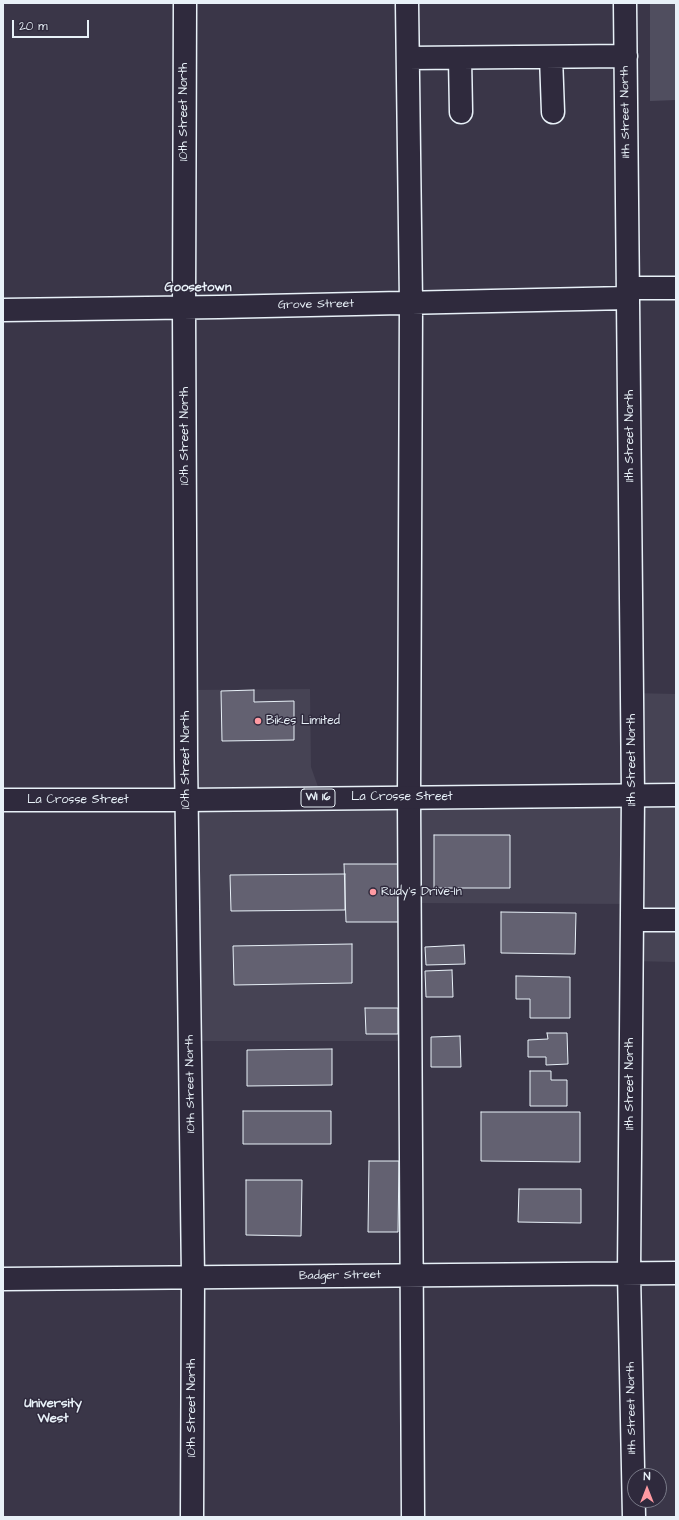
<!DOCTYPE html>
<html>
<head>
<meta charset="utf-8">
<style>
  body { margin:0 }
  #map { position:relative; width:679px; height:1520px; overflow:hidden; background:#3a3648; font-family:"Architects Daughter",sans-serif }
  canvas { display:block }
  .frame { position:absolute; inset:0; border:4px solid #e8f1f8; pointer-events:none }
  .north { position:absolute; left:627px; top:1468px; width:40px; height:40px; box-sizing:border-box; background:#2f2a3d; border:1px solid #797a88; border-radius:50%; rotate:0deg; font-size:11px; font-weight:700; line-height:16px; text-align:center; color:#e8f1f8 }
  .north::after { content:''; display:block; margin:auto; width:14px; height:18px; background:#ff9aa2; clip-path:polygon(50% 0,100% 100%,50% 72%,0 100%) }
  .scale { position:absolute; left:12px; top:20px; width:77px; height:18px; box-sizing:border-box; border:2px solid #e8f1f8; border-top:0; padding-left:5px; font-size:12px; line-height:14px; white-space:nowrap; color:#e8f1f8; -webkit-text-stroke:3px #2f2a3d; paint-order:stroke }
</style>
</head>
<body>
<div id="map">
<canvas width="679" height="1520"></canvas>
<div class="frame"></div>
<div class="north">N</div>
<div class="scale">20 m</div>
</div>
<script>
const ctx = document.querySelector('canvas').getContext('2d');
ctx.lineJoin = 'round';
function paint(path, color) { ctx.fillStyle = color; ctx.fill(path, 'evenodd'); }
const toPath = rows => new Path2D(rows.map(r => 'M' + r).join(''));
function trace(path, color, width, dash) { ctx.strokeStyle = color; ctx.lineWidth = width; ctx.lineCap = dash ? 'butt' : 'round'; ctx.setLineDash(dash || []); ctx.stroke(path); }
function write(font, color, halo, rows, align = 'center') {
  ctx.font = font + ' "Architects Daughter",sans-serif'; ctx.lineWidth = 3; ctx.setLineDash([]); ctx.textBaseline = 'middle'; ctx.strokeStyle = halo; ctx.fillStyle = color; for (const [text, x, y, turn = 0] of rows) {
    ctx.save(); ctx.translate(x, y); ctx.rotate((+turn || 0) * Math.PI / 180); ctx.textAlign = isNaN(turn) ? turn : align; if (halo) ctx.strokeText(text, 0, 0); ctx.fillText(text, 0, 0); ctx.restore();
  }
}
paint(toPath([
  [310,689,311,767,322,798,633,795,632,693,676,694,676,962,631,961,632,904,410,903,410,1041,190,1041,186,690]
]), '#464354');
paint(toPath([
  [650,3,676,3,676,100,650,101]
]), '#504e5f');
const building = toPath([
  [254,690,254,702,294,701,294,740,222,741,221,691,254,690],
  [434,835,510,835,510,888,434,888,434,835],
  [344,864,400,864,401,922,346,922,344,864],
  [345,874,345,910,231,911,230,875,345,874],
  [501,912,576,913,575,954,501,953,501,912],
  [352,944,352,983,234,985,233,946,352,944],
  [464,945,465,964,426,965,425,947,464,945],
  [452,970,453,997,426,997,425,971,452,970],
  [516,976,570,977,570,1018,530,1018,530,999,516,999,516,976],
  [365,1008,398,1008,398,1034,366,1034,365,1008],
  [547,1033,567,1033,568,1064,546,1065,546,1057,528,1057,528,1040,548,1039,547,1033],
  [460,1036,461,1067,431,1067,431,1037,460,1036],
  [332,1049,332,1085,247,1086,247,1050,332,1049],
  [530,1071,551,1071,551,1080,567,1080,567,1106,530,1106,530,1071],
  [243,1111,331,1111,331,1144,243,1144,243,1111],
  [481,1112,580,1112,580,1162,481,1161,481,1112],
  [369,1161,399,1161,398,1232,368,1232,369,1161],
  [246,1180,302,1180,301,1236,246,1235,246,1180],
  [519,1189,581,1189,581,1223,518,1222,519,1189]
]);
paint(building, '#636171');
trace(building, '#e8f1f8', 1);
const minor = toPath([
  [185,3,184,308,186,759,193,1277,192,1517],
  [407,3,411,303,409,797,413,1517],
  [625,3,633,795,629,1273,634,1517],
  [551,57,553,112],
  [408,58,626,56],
  [460,58,461,112],
  [628,288,676,288],
  [3,310,219,307,628,298],
  [632,920,676,920],
  [3,1279,676,1273]
]);
const major = toPath([
  [3,800,186,800,676,795]
]);
trace(minor, '#e8f1f8', 25);
trace(major, '#e8f1f8', 25);
trace(minor, '#2f2a3d', 22);
trace(major, '#2f2a3d', 22);
for (const [x, y, r, color] of [
  [258,721,4,"#ff9aa2"],
  [373,892,4,"#ff9aa2"]
]) { const dot = new Path2D(); dot.arc(x, y, r, 0, 2 * Math.PI); ctx.fillStyle = color; ctx.fill(dot); trace(dot, '#2f2a3d', 1.5); }
for (const [x, y, w] of [
  [318,798,34]
]) { const box = new Path2D(); box.roundRect(x - w / 2, y - 9, w, 18, 3); ctx.fillStyle = '#2f2a3d'; ctx.fill(box); trace(box, '#e8f1f8', 1); }
write('bold 11px', '#e8f1f8', null, [
  ["WI 16",318,798]
]);
write('12px', '#e8f1f8', '#2f2a3d', [
  ["10th Street North",184,112,-90],
  ["11th Street North",626,112,-91],
  ["Grove Street",316,305,-1],
  ["10th Street North",185,436,-90],
  ["11th Street North",630,436,-90],
  ["10th Street North",186,760,-90],
  ["11th Street North",632,760,-90],
  ["La Crosse Street",402,797],
  ["La Crosse Street",78,800],
  ["10th Street North",191,1084,-91],
  ["11th Street North",630,1084,-90],
  ["Badger Street",340,1276,-1],
  ["10th Street North",192,1408,-90],
  ["11th Street North",632,1408,-91]
]);
write('12px', '#e8f1f8', '#2f2a3d', [
  ["Bikes Limited",266,721],
  ["Rudy's Drive-In",381,892]
], 'left');
write('bold 13px', '#e8f1f8', '#2f2a3d', [
  ["Goosetown",198,288],
  ["University",53,1404],
  ["West",53,1419]
]);
</script>
</body>
</html>
